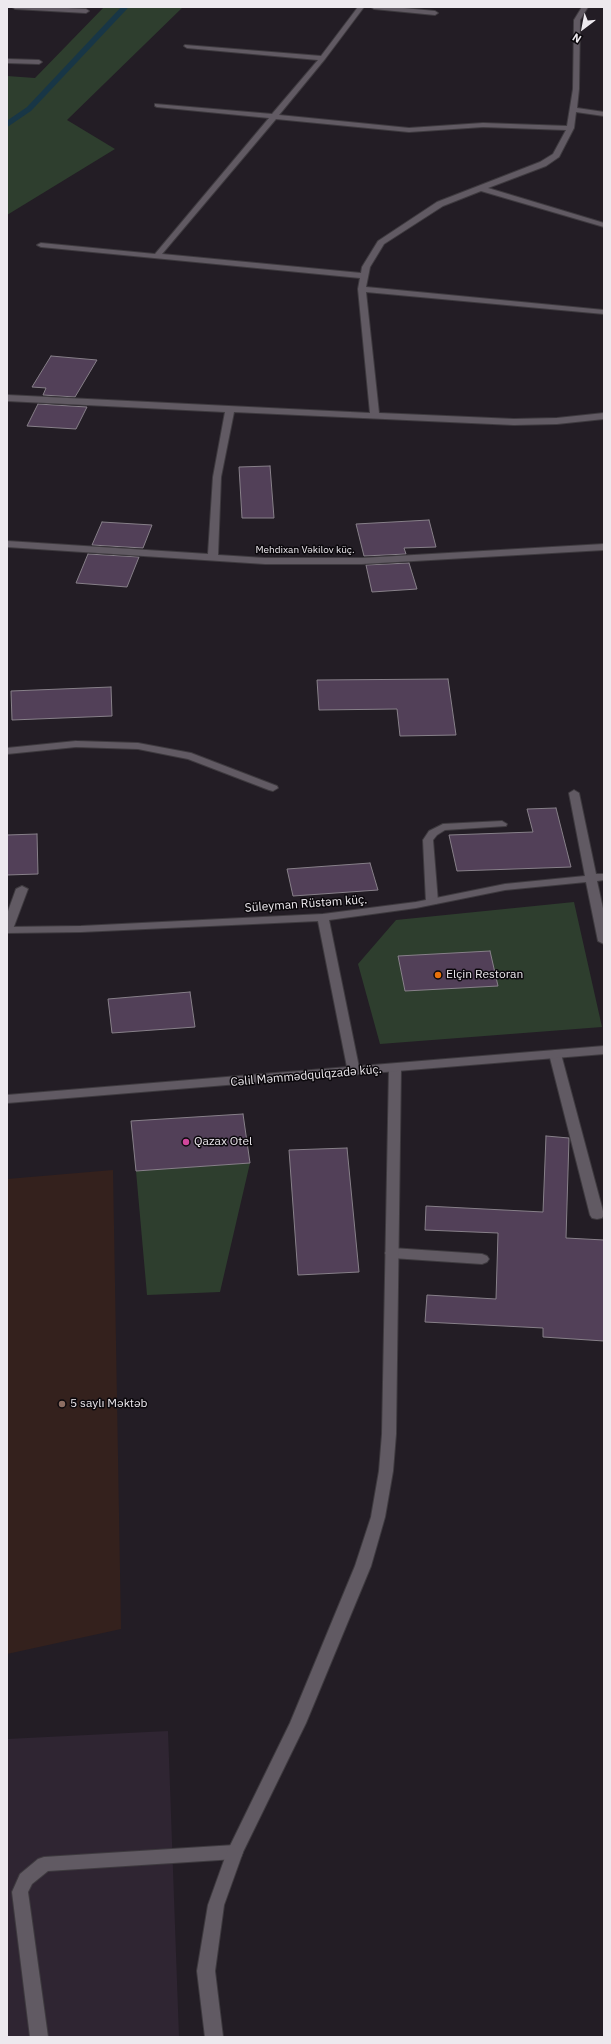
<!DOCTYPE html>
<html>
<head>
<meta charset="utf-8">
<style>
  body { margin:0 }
  #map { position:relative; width:611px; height:2044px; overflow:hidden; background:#231d25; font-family:"IBM Plex Sans",sans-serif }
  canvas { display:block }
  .frame { position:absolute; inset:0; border:8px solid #ede9ee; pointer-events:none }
  .north { position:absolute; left:563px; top:8px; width:40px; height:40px; -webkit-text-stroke:3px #0b080c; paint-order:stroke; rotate:212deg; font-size:11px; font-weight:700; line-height:16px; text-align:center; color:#ede9ee }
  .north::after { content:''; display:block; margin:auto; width:14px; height:18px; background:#ede9ee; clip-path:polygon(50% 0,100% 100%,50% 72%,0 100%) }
</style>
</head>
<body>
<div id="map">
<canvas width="611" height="2044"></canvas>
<div class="frame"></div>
<div class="north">N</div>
</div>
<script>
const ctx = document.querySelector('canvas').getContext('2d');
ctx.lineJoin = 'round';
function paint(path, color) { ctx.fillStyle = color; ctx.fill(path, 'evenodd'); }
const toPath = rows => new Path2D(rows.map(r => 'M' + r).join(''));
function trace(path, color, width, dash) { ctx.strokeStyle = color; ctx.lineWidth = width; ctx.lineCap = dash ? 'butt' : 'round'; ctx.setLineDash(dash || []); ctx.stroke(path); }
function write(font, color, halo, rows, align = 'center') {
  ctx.font = font + ' "IBM Plex Sans",sans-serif'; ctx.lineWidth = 3; ctx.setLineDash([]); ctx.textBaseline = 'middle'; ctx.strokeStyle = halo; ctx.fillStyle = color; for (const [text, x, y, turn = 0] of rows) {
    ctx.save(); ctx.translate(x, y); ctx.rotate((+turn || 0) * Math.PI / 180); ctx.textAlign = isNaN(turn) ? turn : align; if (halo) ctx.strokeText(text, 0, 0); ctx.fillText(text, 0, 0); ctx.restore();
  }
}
paint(toPath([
  [168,1731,179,2037,7,2037,7,1739]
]), '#2f2532');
paint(toPath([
  [113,1170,121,1629,7,1654,7,1179]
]), '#34211d');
paint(toPath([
  [104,7,183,7,67,120,115,149,7,215,7,76,35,78],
  [574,902,602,1027,380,1044,358,964,396,920],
  [250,1163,220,1292,147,1295,136,1171]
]), '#2e3e2e');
trace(toPath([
  [7,124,29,109,125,7]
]), '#183646', 5.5);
const building = toPath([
  [51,356,97,360,75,397,43,395,46,388,32,387,51,356],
  [38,404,70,406,87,407,76,429,27,426,38,404],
  [270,466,274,518,242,518,239,467,270,466],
  [429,520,436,547,404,548,406,554,364,556,356,524,429,520],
  [102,522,152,525,143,548,92,545,102,522],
  [88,554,139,557,127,587,76,583,88,554],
  [409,563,417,589,372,592,366,565,409,563],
  [448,679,456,735,400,736,397,709,319,710,317,680,448,679],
  [111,687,112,716,12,720,11,691,111,687],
  [556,808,571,867,457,871,449,835,533,832,527,809,556,808],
  [37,834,38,874,7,875,7,835,37,834],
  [370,863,378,890,293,896,287,869,370,863],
  [490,951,498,986,405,991,398,956,490,951],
  [190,992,195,1027,112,1033,108,999,190,992],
  [243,1114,250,1163,136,1171,131,1121,243,1114],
  [546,1136,569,1138,566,1238,604,1240,604,1341,543,1337,543,1328,425,1322,427,1295,496,1299,498,1233,425,1230,426,1206,543,1212,546,1136],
  [347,1148,359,1272,298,1275,289,1150,347,1148]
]);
paint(building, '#524058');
trace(building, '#878089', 1);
const lane = toPath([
  [502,821,507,824,506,826,445,830,437,835,433,840,438,902,436,904,428,904,426,902,423,840,429,831,443,824,502,821],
  [22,886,28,889,13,929,7,932,7,914,16,889,22,886],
  [555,1050,561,1054,604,1215,602,1218,597,1219,592,1218,590,1215,549,1054,555,1050],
  [392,1248,482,1254,487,1256,489,1259,487,1262,482,1264,392,1258,387,1256,385,1253,387,1250,392,1248],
  [235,1845,241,1847,243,1852,241,1857,235,1859,48,1871,32,1884,28,1892,48,2037,30,2037,12,1892,20,1874,38,1859,44,1857,235,1845]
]);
const street = toPath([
  [12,7,49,7,86,9,89,11,86,13,15,9,12,7],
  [358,7,364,7,325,59,279,115,409,128,483,123,567,126,573,89,574,20,582,7,588,7,580,20,579,89,577,108,604,112,604,116,576,112,574,128,559,157,546,166,488,188,604,223,604,227,481,191,443,206,384,244,370,267,366,287,604,310,604,314,366,292,379,413,514,419,557,418,604,413,604,419,557,424,514,425,234,412,221,477,218,555,265,558,362,558,604,544,604,550,362,564,265,564,7,547,7,541,208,554,213,477,225,412,7,401,7,395,370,413,358,289,360,278,41,247,37,245,41,243,155,254,269,118,157,107,155,106,155,104,272,114,318,60,187,48,184,46,185,45,321,56,358,7],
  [276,119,409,132,483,127,566,130,553,154,540,162,437,202,378,241,362,267,361,273,162,254,276,119],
  [371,7,393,7,435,11,438,13,435,15,374,9,371,7],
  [7,59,39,60,42,62,39,64,7,63,7,59],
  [76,741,138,743,191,753,277,786,278,788,273,791,269,790,188,759,138,749,76,747,7,754,7,748,76,741],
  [574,790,579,793,596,874,604,874,604,880,597,881,604,913,604,944,598,941,586,882,505,890,416,908,329,920,360,1072,354,1076,348,1072,318,921,81,932,7,933,7,927,81,926,323,914,416,902,505,884,585,876,569,793,574,790],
  [395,1064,401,1068,396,1434,393,1471,385,1517,371,1566,306,1723,243,1852,224,1905,215,1971,223,2037,205,2037,197,1971,208,1905,227,1852,290,1723,355,1566,371,1517,379,1471,382,1434,389,1068,395,1064]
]);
const secondary = toPath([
  [604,1046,604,1054,7,1103,7,1095,604,1046]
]);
trace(lane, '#3e3a3f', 2);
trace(street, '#3e3a3f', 2);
trace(secondary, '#3e3a3f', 2);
paint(lane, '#615a63');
paint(street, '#615a63');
paint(secondary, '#615a63');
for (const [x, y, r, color] of [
  [438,975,4,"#e8710a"],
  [186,1142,4,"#d1479c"],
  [62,1404,4,"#8d6e63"]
]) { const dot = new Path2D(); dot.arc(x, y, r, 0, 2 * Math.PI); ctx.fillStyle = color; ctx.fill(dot); trace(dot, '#0b080c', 1.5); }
write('10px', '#ede9ee', '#0b080c', [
  ["Mehdixan Vəkilov küç.",305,550]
]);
write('12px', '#ede9ee', '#0b080c', [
  ["Süleyman Rüstəm küç.",306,904,-4],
  ["Cəlil Məmmədqulqzadə küç.",306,1076,-5]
]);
write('12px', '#ede9ee', '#0b080c', [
  ["Elçin Restoran",446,975],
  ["Qazax Otel",194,1142],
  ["5 saylı Məktəb",70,1404]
], 'left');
</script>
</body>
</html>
